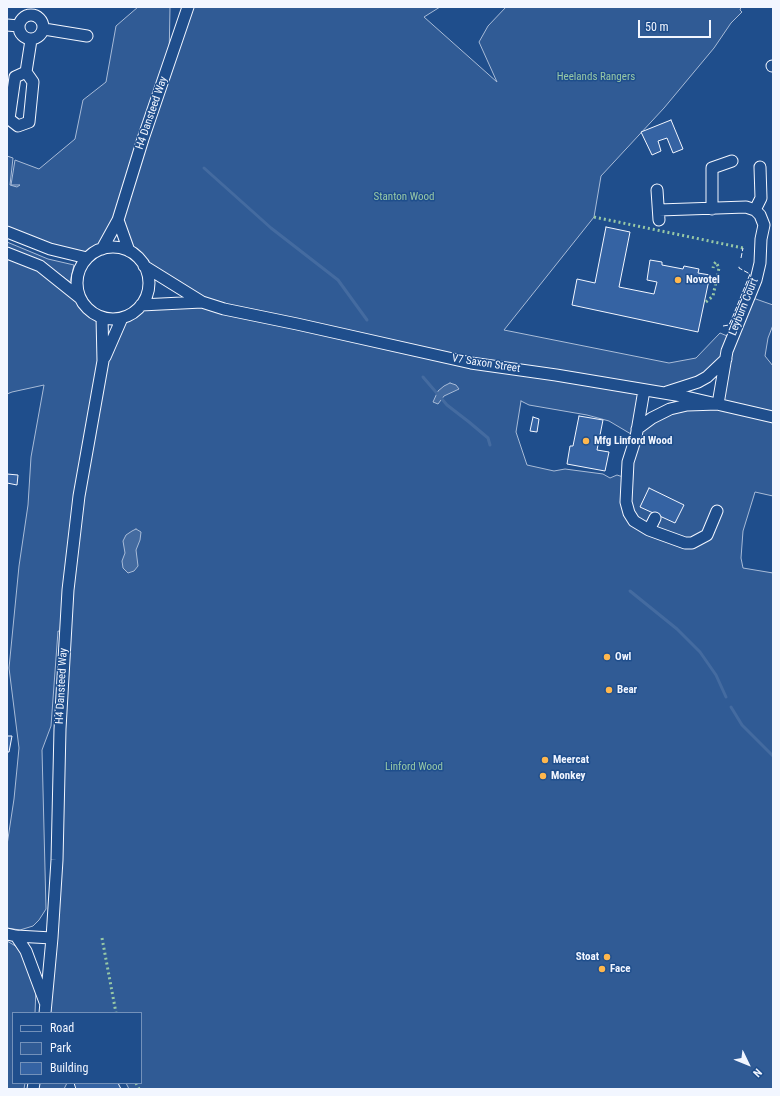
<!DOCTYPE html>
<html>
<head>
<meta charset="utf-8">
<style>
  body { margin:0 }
  #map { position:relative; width:780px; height:1096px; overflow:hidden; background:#1f4e8c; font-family:"Roboto Condensed",sans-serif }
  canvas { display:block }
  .frame { position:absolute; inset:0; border:8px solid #f2f6ff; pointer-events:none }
  .legend { position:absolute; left:12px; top:1012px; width:130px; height:72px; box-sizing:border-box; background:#1f4e8c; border:1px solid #7391ba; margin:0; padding:5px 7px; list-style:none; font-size:12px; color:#f2f6ff }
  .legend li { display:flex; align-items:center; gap:8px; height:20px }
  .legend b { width:20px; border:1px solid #7391ba }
  .north { position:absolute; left:728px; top:1044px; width:40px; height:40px; -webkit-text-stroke:3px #1f4e8c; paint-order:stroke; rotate:133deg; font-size:11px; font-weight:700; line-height:16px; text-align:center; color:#f2f6ff }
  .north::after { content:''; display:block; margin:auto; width:14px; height:18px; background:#f2f6ff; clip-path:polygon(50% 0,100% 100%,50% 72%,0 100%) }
  .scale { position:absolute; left:638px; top:20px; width:73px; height:18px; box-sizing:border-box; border:2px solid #f2f6ff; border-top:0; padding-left:5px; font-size:12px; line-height:14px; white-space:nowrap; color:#f2f6ff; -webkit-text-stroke:3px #1f4e8c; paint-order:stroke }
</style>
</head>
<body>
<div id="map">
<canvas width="780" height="1096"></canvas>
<div class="frame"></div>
<ul class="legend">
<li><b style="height:5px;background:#1f4e8c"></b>Road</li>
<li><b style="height:11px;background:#305b95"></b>Park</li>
<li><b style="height:11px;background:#3563a3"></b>Building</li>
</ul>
<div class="north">N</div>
<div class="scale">50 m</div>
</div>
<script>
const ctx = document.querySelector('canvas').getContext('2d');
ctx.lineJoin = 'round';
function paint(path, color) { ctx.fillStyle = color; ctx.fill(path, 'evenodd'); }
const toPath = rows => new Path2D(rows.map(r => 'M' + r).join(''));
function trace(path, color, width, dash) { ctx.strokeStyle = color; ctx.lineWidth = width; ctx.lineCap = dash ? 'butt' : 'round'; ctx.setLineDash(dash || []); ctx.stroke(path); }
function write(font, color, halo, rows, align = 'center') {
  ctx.font = font + ' "Roboto Condensed",sans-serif'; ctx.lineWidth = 3; ctx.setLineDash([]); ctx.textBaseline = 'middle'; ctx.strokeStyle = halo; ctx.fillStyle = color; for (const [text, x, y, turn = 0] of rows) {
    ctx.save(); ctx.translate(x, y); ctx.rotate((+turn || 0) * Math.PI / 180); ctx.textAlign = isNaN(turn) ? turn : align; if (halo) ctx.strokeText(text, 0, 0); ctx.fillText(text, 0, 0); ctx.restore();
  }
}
const green = toPath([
  [138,7,170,7,169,61,188,7,440,7,424,17,497,82,479,42,488,26,506,7,741,7,740,10,742,12,731,23,714,48,664,108,601,176,594,217,504,330,669,363,696,358,720,333,732,338,750,297,773,305,773,325,768,338,765,356,773,366,773,496,755,492,743,531,741,558,743,568,773,573,773,1089,129,1089,126,1083,141,1083,141,1013,45,1013,65,632,58,631,51,726,42,750,46,909,39,920,33,926,20,930,7,928,7,845,14,799,19,748,9,668,19,566,28,505,31,457,44,385,12,392,7,394,7,253,40,266,80,298,86,306,94,314,102,317,103,360,122,318,133,313,141,305,201,302,144,266,137,257,129,251,118,220,102,249,94,253,87,258,7,232,7,156,13,158,10,185,17,187,20,185,11,185,15,160,39,169,75,139,83,100,106,82,116,26,138,7],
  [726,360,717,404,652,418,637,429,644,390,679,388,726,360],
  [521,401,529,405,587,415,609,421,636,437,626,478,617,475,610,478,603,474,565,469,554,471,527,465,516,432,521,401],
  [7,242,48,259,74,265,70,282,44,263,7,248,7,242],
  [7,941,19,948,36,988,35,1013,13,1013,13,1083,25,1083,24,1089,7,1089,7,941],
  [33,1083,67,1083,64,1089,32,1089,33,1083]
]);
paint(green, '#305b95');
trace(green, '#a8bbd7', 1);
const water = toPath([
  [450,383,456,385,459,389,444,396,438,404,433,402,438,391,444,386,450,383],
  [136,529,141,532,140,540,136,550,138,566,134,571,128,573,123,568,122,561,125,553,123,541,126,535,132,531,136,529]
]);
paint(water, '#446ba0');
trace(water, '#a8bbd7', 1);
trace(toPath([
  [204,168,271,228,338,280,367,320],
  [423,377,447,405,469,422,488,438,490,445],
  [630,591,677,629,700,652,716,675,726,697],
  [731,707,742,725,773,756]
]), '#446ba0', 3);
const building = toPath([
  [671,120,683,149,673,153,667,138,658,141,661,151,652,155,641,132,671,120],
  [606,227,630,232,619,287,654,294,657,282,647,280,650,260,662,262,662,265,683,269,684,266,699,269,698,273,710,275,698,332,572,305,577,279,595,283,606,227],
  [579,416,603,420,597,450,609,452,605,471,567,464,570,446,573,446,579,416],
  [533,417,539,419,537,432,530,431,533,417],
  [7,474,18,475,17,485,7,483,7,474],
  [649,488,684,505,675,523,640,507,649,488],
  [7,736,12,736,9,752,7,752,7,736],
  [74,1083,118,1083,121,1089,76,1089,74,1083]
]);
paint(building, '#3563a3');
trace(building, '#f2f6ff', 1);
const minor = toPath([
  '19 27a12 12 0 1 1 24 0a12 12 0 1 1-24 0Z',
  [7,25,19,26],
  [44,29,87,36],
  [772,66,773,66],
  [26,72,15,77,9,119,18,126,29,122,33,82,26,72,31,40],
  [657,190,659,220],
  [712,209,712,168,732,161],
  [755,210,761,198,760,167],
  [118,220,129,251],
  [7,232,50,249,87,258],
  '77 283a36 36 0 1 1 72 0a36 36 0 1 1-72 0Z',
  [102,249,118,220,143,139,188,7],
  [7,253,40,266,80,298],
  [144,266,202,302,224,309,297,324,471,363,556,375,682,396,773,417],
  [141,305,202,302],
  [105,357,122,318],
  [644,390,636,437,628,462,626,502,629,513,634,521,649,530,685,543,692,543,707,535,717,511],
  [667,392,698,382,707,377,726,359],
  [637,429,652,418,670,409,687,405,718,404,727,351,756,280,760,263,761,239,764,225,760,215,755,210,746,207,659,210],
  [649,530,655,518],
  [7,934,16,936,52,938],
  [16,936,26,951,45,1002],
  [45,1013,52,938,57,860,60,729,68,590,79,496,103,361,102,317],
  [33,1089,34,1083]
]);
trace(minor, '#f2f6ff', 13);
trace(minor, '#1f4e8c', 11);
trace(toPath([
  [594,217,743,248],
  [706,302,713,296,719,268,716,262,714,264,713,268],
  [102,938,116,1013],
  [136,1083,139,1089]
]), '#97c8a6', 3, [2, 3]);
trace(toPath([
  [741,258,743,248],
  [723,326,729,325,733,316,750,274,739,268,739,266]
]), '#f2f6ff', 1, [5, 2]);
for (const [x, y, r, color] of [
  [678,280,4,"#ffb74d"],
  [586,441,4,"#ffb74d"],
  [607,657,4,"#ffb74d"],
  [609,690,4,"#ffb74d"],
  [545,760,4,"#ffb74d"],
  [543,776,4,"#ffb74d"],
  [607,957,4,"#ffb74d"],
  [602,969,4,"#ffb74d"]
]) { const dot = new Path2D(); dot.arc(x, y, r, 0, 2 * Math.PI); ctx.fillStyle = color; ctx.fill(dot); trace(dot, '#1f4e8c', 1.5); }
write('11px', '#97c8a6', '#1f4e8c', [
  ["Heelands Rangers",596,77],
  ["Stanton Wood",404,197],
  ["Linford Wood",414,767]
]);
write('11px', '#f2f6ff', '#1f4e8c', [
  ["H4 Dansteed Way",152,113,-71],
  ["Leyburn Court",744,307,-68],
  ["V7 Saxon Street",486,364,9],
  ["H4 Dansteed Way",62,686,-87]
]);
write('bold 11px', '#f2f6ff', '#1f4e8c', [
  ["Novotel",686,280],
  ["Mfg Linford Wood",594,441],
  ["Owl",615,657],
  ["Bear",617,690],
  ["Meercat",553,760],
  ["Monkey",551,776],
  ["Stoat",599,957,"right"],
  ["Face",610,969]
], 'left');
</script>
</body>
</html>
